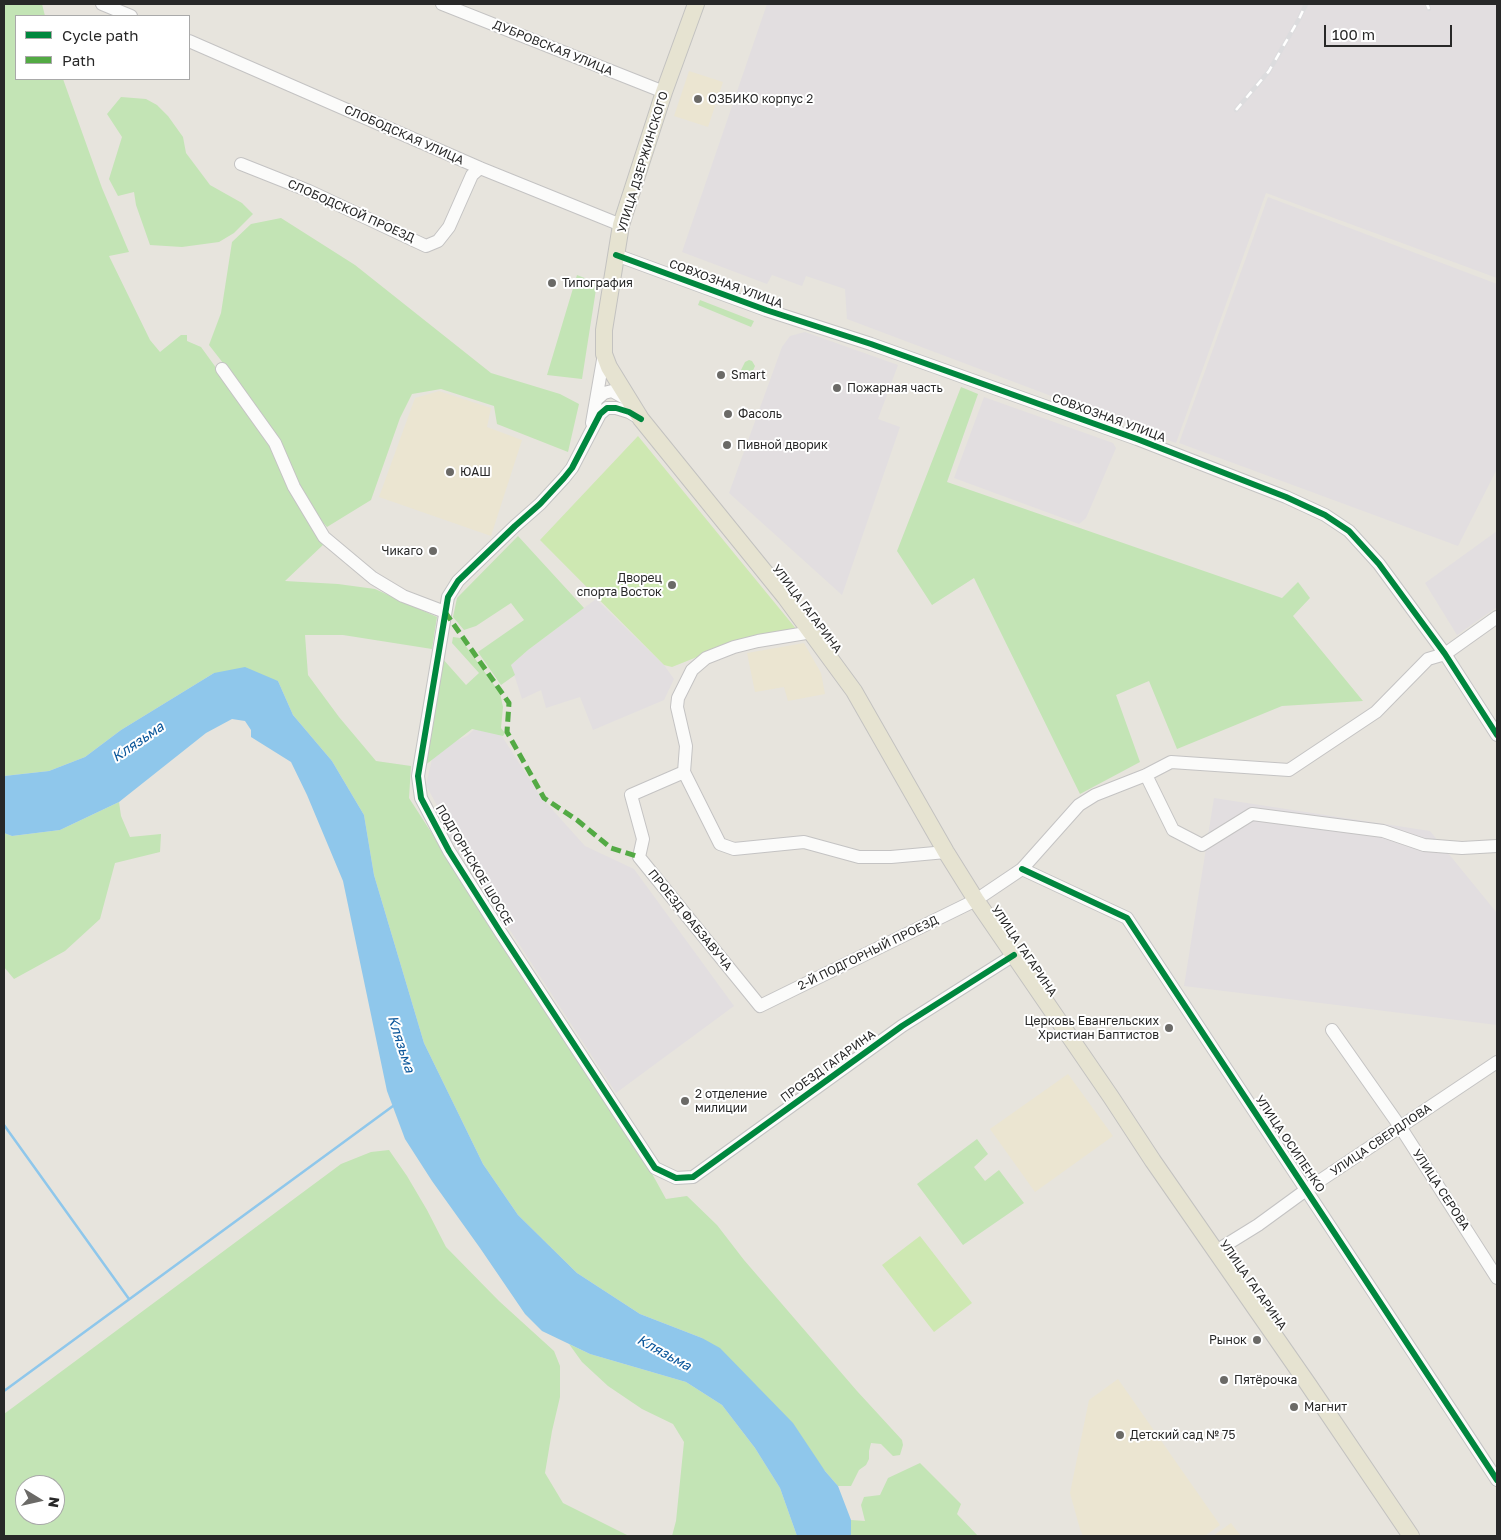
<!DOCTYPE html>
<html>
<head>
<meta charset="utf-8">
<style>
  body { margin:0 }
  #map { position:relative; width:1501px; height:1540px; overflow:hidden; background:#e7e4dd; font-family:"Golos Text",sans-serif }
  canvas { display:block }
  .frame { position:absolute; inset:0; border:5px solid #282828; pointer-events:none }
  .legend { position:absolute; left:15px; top:15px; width:175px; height:65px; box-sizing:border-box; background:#fff; border:1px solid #a9a9a9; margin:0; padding:6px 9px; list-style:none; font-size:15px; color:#282828 }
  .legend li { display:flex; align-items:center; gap:10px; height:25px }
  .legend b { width:25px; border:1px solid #a9a9a9 }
  .north { position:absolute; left:15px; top:1475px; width:50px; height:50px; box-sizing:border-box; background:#fff; border:1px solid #a9a9a9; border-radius:50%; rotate:99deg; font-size:14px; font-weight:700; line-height:20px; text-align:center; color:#282828 }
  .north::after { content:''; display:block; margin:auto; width:18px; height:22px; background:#6b6a67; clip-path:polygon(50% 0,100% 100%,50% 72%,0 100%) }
  .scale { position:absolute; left:1324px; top:25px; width:128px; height:22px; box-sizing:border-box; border:2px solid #282828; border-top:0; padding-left:6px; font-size:15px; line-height:18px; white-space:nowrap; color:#282828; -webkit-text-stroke:4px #fff; paint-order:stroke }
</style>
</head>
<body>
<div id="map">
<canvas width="1501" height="1540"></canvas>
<div class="frame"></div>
<ul class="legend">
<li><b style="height:6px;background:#00873e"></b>Cycle path</li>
<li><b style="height:6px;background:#53aa44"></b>Path</li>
</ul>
<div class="north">N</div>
<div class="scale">100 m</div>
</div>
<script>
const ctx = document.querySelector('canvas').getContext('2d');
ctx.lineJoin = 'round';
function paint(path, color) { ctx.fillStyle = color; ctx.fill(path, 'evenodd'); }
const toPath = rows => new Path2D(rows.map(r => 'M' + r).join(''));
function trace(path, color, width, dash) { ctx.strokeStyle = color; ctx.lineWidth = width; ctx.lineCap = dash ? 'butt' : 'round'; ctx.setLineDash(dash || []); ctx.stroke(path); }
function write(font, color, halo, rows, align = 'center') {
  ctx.font = font + ' "Golos Text",sans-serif'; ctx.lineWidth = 4; ctx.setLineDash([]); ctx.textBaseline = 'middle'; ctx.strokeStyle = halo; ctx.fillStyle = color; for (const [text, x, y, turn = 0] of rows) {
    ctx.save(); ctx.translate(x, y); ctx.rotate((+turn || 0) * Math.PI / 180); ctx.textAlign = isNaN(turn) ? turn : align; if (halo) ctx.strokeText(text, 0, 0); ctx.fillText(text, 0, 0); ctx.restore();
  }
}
paint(toPath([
  [767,4,1497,4,1497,278,1266,193,1176,443,847,319,845,289,806,276,802,286,772,275,767,284,682,252],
  [1268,197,1497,284,1497,469,1458,546,1179,443],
  [805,332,898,365,878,419,900,427,842,595,729,493,782,347,790,336],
  [984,397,1113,443,1116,448,1086,518,1079,524,954,478],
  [1497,531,1497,607,1457,635,1425,583],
  [596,599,664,665,674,679,664,700,593,730,580,697,546,708,541,690,522,699,511,665,528,650],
  [489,716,541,797,585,846,634,869,734,1006,616,1093,448,835,448,826,426,785,434,751,467,736],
  [1214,798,1430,831,1497,913,1497,1025,1184,986]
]), '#e2dee0');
paint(toPath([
  [689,71,723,82,708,127,674,116],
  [439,391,491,408,487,427,522,440,491,536,379,497,415,398],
  [804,643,821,673,825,694,788,701,784,687,755,692,747,653],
  [1068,1074,1113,1136,1035,1192,990,1129],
  [1118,1379,1220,1525,1205,1536,1083,1536,1080,1529,1070,1493,1089,1400],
  [1231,1523,1241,1536,1213,1536]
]), '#ebe5d1');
paint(toPath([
  [4,4,42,4,45,16,16,16,16,79,63,79,102,188,129,252,109,256,150,340,160,352,181,335,187,335,187,341,201,347,267,438,324,544,285,581,338,584,375,589,437,617,432,649,343,635,305,635,308,675,339,717,376,761,411,766,409,798,650,1170,666,1199,687,1196,717,1225,744,1260,857,1391,902,1440,903,1445,900,1455,893,1456,881,1444,871,1443,869,1451,869,1459,866,1465,859,1470,851,1486,838,1486,825,1471,702,1338,640,1314,577,1273,518,1215,483,1164,424,1043,374,875,364,815,332,761,293,715,278,681,214,673,121,730,85,757,49,771,4,776],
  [121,97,146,99,157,105,168,116,183,137,186,153,210,185,242,203,253,214,234,233,219,242,182,247,150,245,136,205,134,192,118,196,109,179,122,137,107,114],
  [281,218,355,265,491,373,560,394,579,404,568,452,497,424,494,406,441,389,412,394,400,418,371,500,327,527,318,517,241,386,209,345,221,313,232,242,251,224],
  [577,275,597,283,582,379,547,375],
  [700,300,754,321,751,327,698,305],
  [749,360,752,361,755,366,750,377,748,379,743,379,740,378,739,374,745,362],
  [961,387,978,394,947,482,1282,598,1298,582,1310,598,1293,616,1363,701,1282,706,1177,749,1149,681,1116,695,1140,762,1080,794,974,578,932,605,897,551],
  [518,536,584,608,528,650,511,665,515,675,501,685,478,652,524,620,511,603,476,626,464,630,453,617,457,598],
  [453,637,460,638,500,693,503,707,501,728,505,733,503,736,472,729,424,766,442,658,466,685,479,673,452,643],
  [119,802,121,816,130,837,161,834,160,852,115,863,100,919,65,951,14,979,4,967,4,833,12,836,60,830],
  [977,1139,988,1154,974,1167,985,1181,999,1170,1024,1203,963,1245,917,1184],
  [389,1150,407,1176,427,1210,446,1247,499,1301,554,1351,560,1366,560,1397,552,1431,545,1473,563,1503,629,1536,4,1536,4,1414,341,1164,371,1152],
  [25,1485,55,1485,55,1515,25,1515],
  [569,1344,590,1354,686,1382,722,1405,755,1448,780,1488,797,1536,672,1536,676,1521,684,1442,673,1424,642,1409,608,1386,582,1362],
  [920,1463,961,1504,957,1514,978,1536,851,1536,851,1520,865,1521,861,1505,864,1497,880,1495,888,1478]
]), '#c3e4b5');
paint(toPath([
  [638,436,797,630,732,643,672,667,664,665,540,540],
  [920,1236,972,1303,934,1332,882,1265]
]), '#cee8b2');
paint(toPath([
  [245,667,278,681,293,715,332,761,364,815,374,875,424,1043,483,1164,518,1215,577,1273,640,1314,702,1338,720,1348,793,1423,825,1471,838,1486,851,1520,851,1536,797,1536,780,1488,755,1448,722,1405,686,1382,590,1354,542,1331,525,1314,480,1248,432,1181,405,1139,387,1091,343,881,307,795,291,762,251,737,251,730,245,721,232,719,206,733,119,802,60,830,12,836,4,833,4,776,49,771,85,757,121,730,214,673]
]), '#8fc7eb');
trace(toPath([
  [4,1125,129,1299],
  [4,1391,393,1106]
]), '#8fc7eb', 2.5);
const minor = toPath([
  [102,4,131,16],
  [442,4,664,92],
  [189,41,480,168,621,225],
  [241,164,309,191,426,246,438,241,449,227,472,175,480,168],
  [616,255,766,310,871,344,1137,439,1286,497,1325,515,1349,531,1379,564,1445,654,1497,735],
  [222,369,275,443,294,487,324,537,373,578,403,596,445,612],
  [596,400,604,393,612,391,630,401],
  [641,419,629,412,616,408,607,408,600,414,572,468,564,478,540,504,515,526,458,581,448,597,418,776,421,798,449,851,501,933,655,1168,676,1178,693,1177,902,1026,1014,955],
  [592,423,604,354],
  [812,632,758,641,734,647,706,658,692,670,678,698,677,707,686,746,684,772,720,844,734,849,804,842,859,857,891,857,946,852],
  [684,772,631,795,643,839,639,857,760,1006,976,900,1022,869,1079,805,1095,795,1146,775,1171,762,1289,770,1376,712,1428,659,1445,654,1497,617],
  [1146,775,1173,830,1202,845,1252,814,1383,831,1424,845,1462,848,1497,846],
  [1022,869,1127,918,1497,1480],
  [1332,1030,1401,1128,1497,1278],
  [1216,1251,1258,1225,1306,1190,1497,1062]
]);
const major = toPath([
  [696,4,664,92,621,225,604,330,604,354,609,367,641,419,785,597,854,691,946,852,976,900,1111,1097,1153,1161,1308,1384,1411,1536]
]);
trace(minor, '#c4c3c3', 14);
trace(major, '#c3c2c0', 18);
trace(minor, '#fbfbfa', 12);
trace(major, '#e6e3d1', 16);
const rail = toPath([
  [1427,4,1429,9],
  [1236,110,1269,71,1299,19,1306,4]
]);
trace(rail, '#dcdcde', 4.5);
trace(rail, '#fff', 2.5, [8]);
trace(toPath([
  [445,612,509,703,507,732,544,798,577,820,611,848,639,857]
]), '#53aa44', 5, [10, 5]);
trace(toPath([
  [616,255,766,310,871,344,1137,439,1286,497,1325,515,1349,531,1379,564,1445,654,1497,735],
  [641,419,629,412,616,408,607,408,600,414,572,468,564,478,540,504,515,526,458,581,448,597,418,776,421,798,449,851,501,933,655,1168,676,1178,693,1177,902,1026,1014,955],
  [1022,869,1127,918,1497,1480]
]), '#00873e', 6);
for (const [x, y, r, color] of [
  [698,99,5,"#6b6a67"],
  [552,283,5,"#6b6a67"],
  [721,375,5,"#6b6a67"],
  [837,388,5,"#6b6a67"],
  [728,414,5,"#6b6a67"],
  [727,445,5,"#6b6a67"],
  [450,472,5,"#6b6a67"],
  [433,551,5,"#6b6a67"],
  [672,585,5,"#6b6a67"],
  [1169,1028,5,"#6b6a67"],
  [685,1101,5,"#6b6a67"],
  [1257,1340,5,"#6b6a67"],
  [1224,1380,5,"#6b6a67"],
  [1294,1407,5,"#6b6a67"],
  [1120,1435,5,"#6b6a67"]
]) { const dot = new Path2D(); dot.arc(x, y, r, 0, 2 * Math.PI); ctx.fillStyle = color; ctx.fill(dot); trace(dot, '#fff', 2); }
write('12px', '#282828', '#fff', [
  ["ДУБРОВСКАЯ УЛИЦА",553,48,22],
  ["СЛОБОДСКАЯ УЛИЦА",404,135,24],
  ["УЛИЦА ДЗЕРЖИНСКОГО",643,162,-73],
  ["СЛОБОДСКОЙ ПРОЕЗД",351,211,24],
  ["СОВХОЗНАЯ УЛИЦА",726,284,20],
  ["СОВХОЗНАЯ УЛИЦА",1109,418,20],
  ["УЛИЦА ГАГАРИНА",807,609,53],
  ["ПОДГОРНСКОЕ ШОССЕ",474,865,59],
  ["ПРОЕЗД ФАБЗАВУЧА",690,920,51],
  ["УЛИЦА ГАГАРИНА",1024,951,56],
  ["2-Й ПОДГОРНЫЙ ПРОЕЗД",868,953,-26],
  ["ПРОЕЗД ГАГАРИНА",828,1066,-36],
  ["УЛИЦА СВЕРДЛОВА",1381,1140,-34],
  ["УЛИЦА ОСИПЕНКО",1290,1144,56],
  ["УЛИЦА СЕРОВА",1441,1190,57],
  ["УЛИЦА ГАГАРИНА",1253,1285,55]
]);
write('12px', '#282828', '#fff', [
  ["ОЗБИКО корпус 2",708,99],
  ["Типография",562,283],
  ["Smart",731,375],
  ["Пожарная часть",847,388],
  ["Фасоль",738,414],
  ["Пивной дворик",737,445],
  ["ЮАШ",460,472],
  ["Чикаго",423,551,"right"],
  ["Дворец",662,578,"right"],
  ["спорта Восток",662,592,"right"],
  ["Церковь Евангельских",1159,1021,"right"],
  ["Христиан Баптистов",1159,1035,"right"],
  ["2 отделение",695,1094],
  ["милиции",695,1108],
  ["Рынок",1247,1340,"right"],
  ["Пятёрочка",1234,1380],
  ["Магнит",1304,1407],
  ["Детский сад № 75",1130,1435]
], 'left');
write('italic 14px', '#0a569a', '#fff', [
  ["Клязьма",138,742,-34],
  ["Клязьма",401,1044,72],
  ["Клязьма",664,1353,29]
]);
</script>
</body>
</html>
